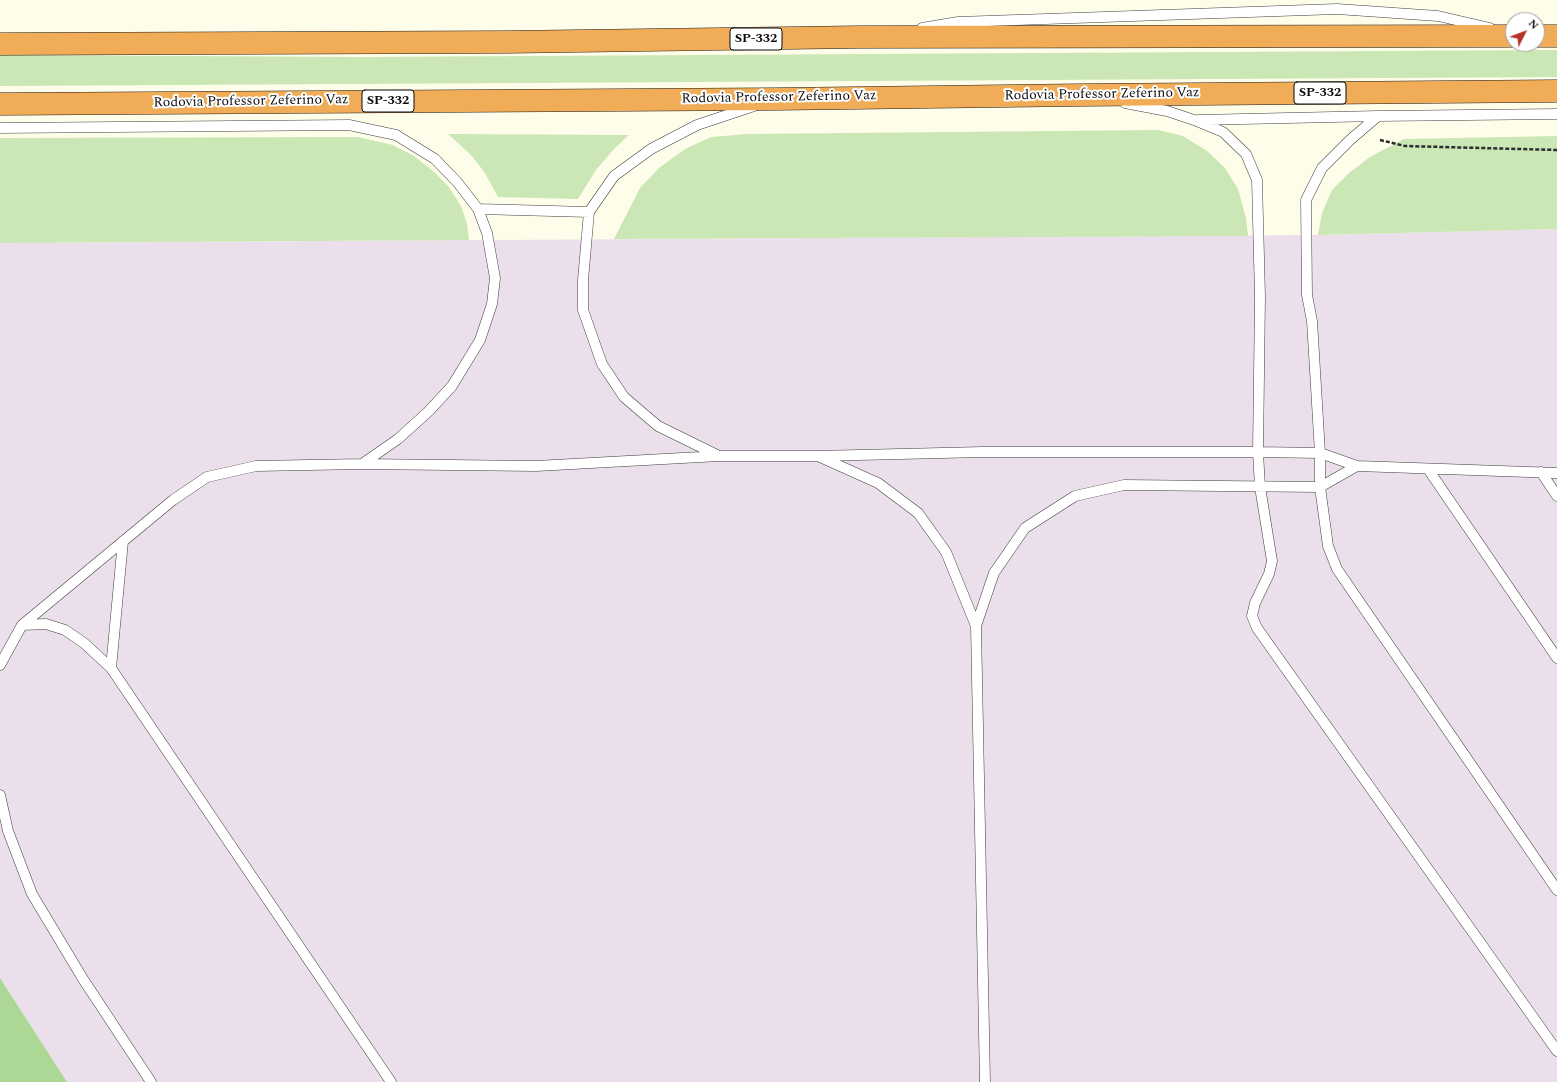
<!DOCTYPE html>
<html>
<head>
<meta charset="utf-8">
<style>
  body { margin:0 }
  #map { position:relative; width:1557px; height:1082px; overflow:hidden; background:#fefdea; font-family:Spectral,serif }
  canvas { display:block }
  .north { position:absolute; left:1505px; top:12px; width:40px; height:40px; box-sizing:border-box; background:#fff; border:1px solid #9d9d9d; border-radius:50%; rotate:48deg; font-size:11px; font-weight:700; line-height:16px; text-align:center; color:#0b0b0b }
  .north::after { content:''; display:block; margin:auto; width:14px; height:18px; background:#b73028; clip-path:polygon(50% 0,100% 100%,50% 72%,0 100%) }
</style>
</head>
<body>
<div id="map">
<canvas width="1557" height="1082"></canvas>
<div class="north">N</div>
</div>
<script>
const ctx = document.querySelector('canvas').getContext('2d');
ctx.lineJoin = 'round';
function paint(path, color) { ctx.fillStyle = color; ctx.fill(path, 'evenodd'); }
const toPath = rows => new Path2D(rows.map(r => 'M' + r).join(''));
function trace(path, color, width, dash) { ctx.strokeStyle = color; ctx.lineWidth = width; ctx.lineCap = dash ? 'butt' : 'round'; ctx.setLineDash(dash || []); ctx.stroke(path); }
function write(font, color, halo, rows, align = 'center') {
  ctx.font = font + ' Spectral,serif'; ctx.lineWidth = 4; ctx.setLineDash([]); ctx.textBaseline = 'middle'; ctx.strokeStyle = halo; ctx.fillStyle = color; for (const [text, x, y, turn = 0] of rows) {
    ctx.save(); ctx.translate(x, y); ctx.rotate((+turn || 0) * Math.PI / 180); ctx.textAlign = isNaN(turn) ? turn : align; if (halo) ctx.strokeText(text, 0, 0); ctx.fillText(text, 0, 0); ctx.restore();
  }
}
paint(toPath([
  [1557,229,1557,1082,67,1082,0,978,0,243,1318,235]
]), '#eadfea');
paint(toPath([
  [1557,50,1557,77,0,86,0,55,362,57],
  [1158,130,1183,136,1207,151,1225,168,1238,189,1246,218,1248,236,614,239,640,188,659,168,685,149,711,137,747,134],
  [448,134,629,135,614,149,596,170,578,199,498,197,485,173,471,155],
  [1557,136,1557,229,1318,235,1322,213,1332,190,1349,173,1370,157,1404,139],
  [358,137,393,145,414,156,433,171,449,187,461,206,467,224,469,240,0,243,0,138]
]), '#cae7b5');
paint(toPath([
  [0,978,67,1082,0,1082]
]), '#acd795');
const lane = toPath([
  [922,28,958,22,1337,9,1438,16,1490,28],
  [1125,103,1167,111,1194,120,1223,132,1246,154,1257,180,1260,297,1258,452,1260,487,1272,561,1269,574,1255,603,1252,616,1257,628,1557,1051],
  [1557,114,1378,116,1350,140,1322,168,1306,200,1307,295,1312,321,1320,453,1320,487,1328,546,1337,569,1557,890],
  [1198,120,1378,116],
  [0,128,349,125,396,135,435,159,458,183,478,209,487,233,495,278,492,304,480,340,452,386,429,411,398,439,362,464],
  [478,209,589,212],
  [717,455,658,426,624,397,602,364,583,310,583,280,589,212,614,176,651,149,697,125,754,106],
  [820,457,878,483,918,513,946,552,976,626],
  [1428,469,1557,658],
  [1541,472,1557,496],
  [123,541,111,668,391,1082],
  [22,625,46,624,65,630,84,643,111,668],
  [0,665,22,625,173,500,207,477,256,466,362,464,536,466,719,456,817,456,983,452,1258,452,1320,453,1357,466,1557,473],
  [0,795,8,831,32,894,83,979,151,1082],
  [985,1082,976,626,994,573,1025,528,1075,496,1124,485,1320,487,1357,466]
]);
const highway = toPath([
  [1537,36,1557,36],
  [0,44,507,42,860,37,1513,36],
  [0,104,777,99,1082,95,1557,91]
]);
trace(lane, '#3e3e3e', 11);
trace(highway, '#1c1c1c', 23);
trace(toPath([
  [1380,140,1405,146,1557,150]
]), '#2d2d2d', 2.5, [4, 2]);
trace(lane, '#fff', 10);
trace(highway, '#f0ac56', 22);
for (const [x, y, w] of [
  [756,39,52],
  [1320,93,52],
  [388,101,52]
]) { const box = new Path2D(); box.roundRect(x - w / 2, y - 11, w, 22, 3); ctx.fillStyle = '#fff'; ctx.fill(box); trace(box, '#0b0b0b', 1); }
write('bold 13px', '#0b0b0b', null, [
  ["SP-332",756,39],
  ["SP-332",1320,93],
  ["SP-332",388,101]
]);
write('14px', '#0b0b0b', '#fff', [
  ["Rodovia Professor Zeferino Vaz",1102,95,-1],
  ["Rodovia Professor Zeferino Vaz",779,98,-1],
  ["Rodovia Professor Zeferino Vaz",251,102,-1]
]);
</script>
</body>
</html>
